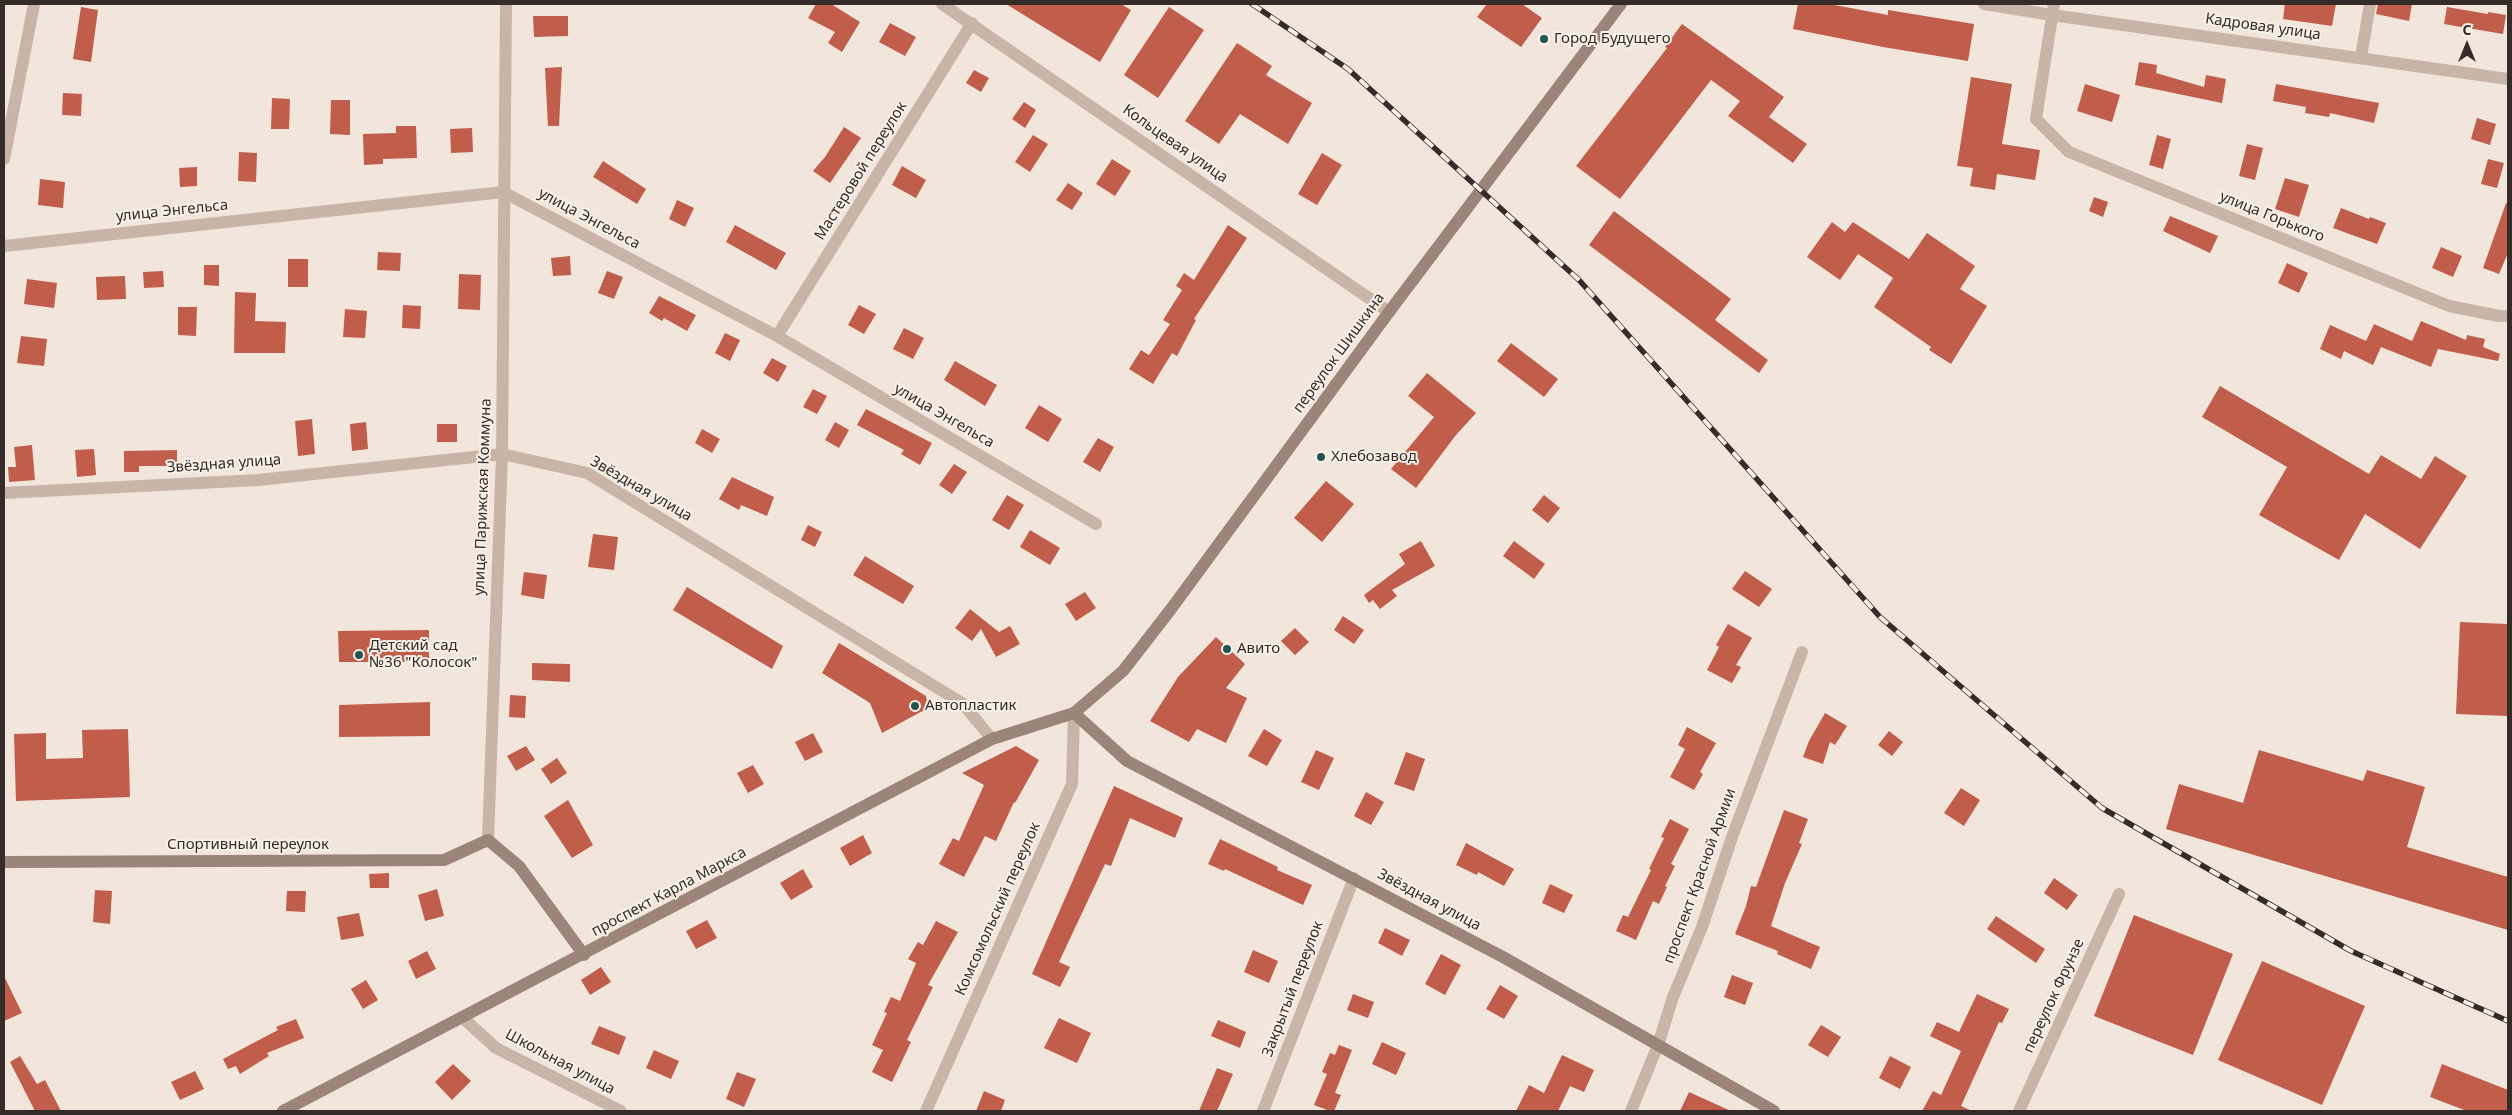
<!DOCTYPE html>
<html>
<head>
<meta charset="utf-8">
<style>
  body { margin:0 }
  #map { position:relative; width:2512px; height:1115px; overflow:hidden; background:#f1e5dc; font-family:"Noto Sans",sans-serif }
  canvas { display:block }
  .frame { position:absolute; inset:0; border:5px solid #352b28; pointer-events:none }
  .north { position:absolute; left:2442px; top:20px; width:50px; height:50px; -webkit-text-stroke:4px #f9f0e8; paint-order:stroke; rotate:0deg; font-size:14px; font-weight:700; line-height:20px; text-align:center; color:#352b28 }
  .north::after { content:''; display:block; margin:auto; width:18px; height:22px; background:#352b28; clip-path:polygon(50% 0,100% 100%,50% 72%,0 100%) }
</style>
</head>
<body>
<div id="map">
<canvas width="2512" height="1115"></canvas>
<div class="frame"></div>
<div class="north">С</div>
</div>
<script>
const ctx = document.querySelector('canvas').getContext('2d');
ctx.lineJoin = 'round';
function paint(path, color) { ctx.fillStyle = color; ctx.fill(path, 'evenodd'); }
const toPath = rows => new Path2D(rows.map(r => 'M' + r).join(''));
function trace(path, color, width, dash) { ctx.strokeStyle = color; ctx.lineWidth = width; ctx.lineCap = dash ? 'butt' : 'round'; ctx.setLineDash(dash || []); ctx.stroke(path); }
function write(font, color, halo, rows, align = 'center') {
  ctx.font = font + ' "Noto Sans",sans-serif'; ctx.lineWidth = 4; ctx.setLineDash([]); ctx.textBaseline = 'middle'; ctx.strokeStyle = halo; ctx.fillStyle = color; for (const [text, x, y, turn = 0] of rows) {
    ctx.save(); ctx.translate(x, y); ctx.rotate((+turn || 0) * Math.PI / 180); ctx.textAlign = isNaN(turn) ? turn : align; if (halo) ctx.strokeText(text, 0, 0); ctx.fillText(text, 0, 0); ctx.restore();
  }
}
paint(toPath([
  [816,4,831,4,860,22,842,52,828,43,835,32,808,18],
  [1006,4,1121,4,1131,10,1100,62],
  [1487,4,1522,4,1542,18,1521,47,1477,17],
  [1798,4,1829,4,1888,15,1888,10,1974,24,1968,61,1883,47,1793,29],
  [2285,4,2336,4,2332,26,2283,19],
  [2378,4,2412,4,2409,21,2376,14],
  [81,7,98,10,91,62,73,59],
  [1169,7,1204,30,1158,98,1124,75],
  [2447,7,2488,14,2488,12,2506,15,2503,34,2444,24],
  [533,16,568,16,568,36,534,37],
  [890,23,916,37,905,56,879,42],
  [1682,24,1784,97,1769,117,1807,144,1793,163,1728,116,1740,101,1711,80,1620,199,1576,166,1667,48,1665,47],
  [1237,43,1272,66,1266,75,1312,103,1288,144,1240,114,1219,144,1185,121],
  [2139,62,2157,65,2156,73,2204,87,2206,75,2226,79,2222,103,2135,85],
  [562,67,559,126,548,126,545,68],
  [974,70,989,78,981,92,966,83],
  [1971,77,2012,84,2002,144,2040,150,2035,180,1997,174,1995,190,1970,186,1973,168,1957,166],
  [2085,84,2120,95,2112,122,2077,111],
  [2276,84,2379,103,2374,123,2330,113,2329,117,2305,113,2306,107,2273,101],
  [63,93,82,94,81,116,62,115],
  [272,98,290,99,289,129,271,129],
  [331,100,350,100,350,135,330,134],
  [1024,102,1036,110,1025,128,1012,119],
  [2477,118,2496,124,2490,145,2471,139],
  [396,126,416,126,417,158,383,159,383,164,364,165,363,134,396,133],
  [844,127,861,138,830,183,813,171,825,157],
  [472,128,473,152,451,153,450,129],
  [1033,135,1048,144,1030,172,1015,162],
  [2157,135,2171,139,2163,169,2149,165],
  [2247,144,2263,148,2255,180,2239,176],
  [239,152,257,153,256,182,238,181],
  [1322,153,1342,165,1317,205,1298,194],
  [1112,159,1131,171,1115,196,1096,184],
  [2488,159,2504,163,2497,188,2481,184],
  [603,161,646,189,637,204,593,177],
  [902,166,926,180,916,198,892,185],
  [197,167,197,186,180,187,179,168],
  [2285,178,2309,185,2299,217,2275,209],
  [40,179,65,182,63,208,38,205],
  [1068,183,1083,193,1072,210,1056,200],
  [2094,197,2108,202,2103,217,2089,211],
  [677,200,694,208,685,227,669,219],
  [2506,203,2508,204,2508,253,2499,274,2483,268],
  [2341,208,2369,219,2370,217,2386,223,2377,244,2333,228],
  [1614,211,1731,299,1715,320,1768,360,1759,373,1589,245],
  [2170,216,2218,236,2210,253,2163,231],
  [1832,222,1845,232,1853,222,1909,259,1927,233,1975,266,1960,289,1987,306,1951,364,1929,350,1931,347,1874,307,1893,278,1858,254,1840,280,1807,257],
  [735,225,786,253,776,270,726,242],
  [1228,225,1247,238,1194,319,1196,320,1177,356,1172,353,1153,384,1129,369,1141,350,1149,355,1170,324,1163,320,1182,290,1176,286,1184,273,1194,280],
  [2441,247,2462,256,2453,277,2432,268],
  [378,252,401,253,400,271,377,270],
  [570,256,571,275,553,276,551,258],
  [288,259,308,259,308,287,288,287],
  [2287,263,2308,273,2299,293,2278,283],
  [204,265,219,265,219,286,204,285],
  [163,271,164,287,144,288,143,272],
  [607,271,623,277,614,299,598,293],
  [459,274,481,275,480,310,458,309],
  [125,276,126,299,97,300,96,277],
  [27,279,57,283,54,308,24,304],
  [235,292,256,293,255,321,286,322,285,353,234,353],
  [659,296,696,315,687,331,664,318,662,321,649,313],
  [403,305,421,306,420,329,402,328],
  [859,305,876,314,864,334,848,325],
  [178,307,197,307,196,336,178,335],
  [345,309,367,311,365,338,343,337],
  [2421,321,2466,340,2467,335,2485,339,2483,347,2500,354,2498,361,2438,349,2431,367,2381,347,2373,365,2344,351,2341,359,2320,349,2330,325,2366,341,2374,324,2412,341],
  [904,328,924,338,913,359,893,349],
  [725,333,740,340,730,361,715,353],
  [21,336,47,339,44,366,17,363],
  [1511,343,1558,379,1544,397,1497,361],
  [772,358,787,366,778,382,763,373],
  [955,361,997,385,985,406,944,380],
  [1427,373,1476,413,1456,435,1416,488,1391,469,1434,417,1408,396],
  [2220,386,2369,474,2381,455,2421,479,2435,456,2467,476,2420,549,2365,514,2339,560,2259,515,2287,467,2202,417],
  [813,389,827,396,817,414,803,407],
  [1039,405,1062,419,1048,442,1025,428],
  [866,409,932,443,920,465,901,454,904,450,857,425],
  [312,419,315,454,298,456,295,421],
  [366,422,368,449,352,451,350,424],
  [835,422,849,430,839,448,825,440],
  [437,424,457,424,457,442,437,442],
  [702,429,720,439,712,453,695,443],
  [1098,438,1114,447,1100,472,1083,462],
  [32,445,35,480,9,482,8,467,16,467,14,447],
  [94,449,96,475,77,477,75,450],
  [177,450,177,466,139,466,139,472,124,472,124,451],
  [954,464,967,472,952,494,939,485],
  [732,477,774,497,767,516,741,505,739,510,719,499],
  [1326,481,1354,504,1322,542,1294,518],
  [1007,495,1024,505,1009,530,992,520],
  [1544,495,1560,508,1548,523,1532,510],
  [808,525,822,532,815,547,801,540],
  [1030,530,1060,548,1050,565,1020,547],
  [593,534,618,537,614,570,588,567],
  [1421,541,1435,566,1392,590,1397,596,1380,609,1373,600,1369,603,1364,595,1405,564,1399,554],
  [1514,541,1545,564,1534,579,1503,556],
  [865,556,914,586,903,604,853,575],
  [1745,571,1772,589,1759,607,1732,589],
  [524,572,547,575,544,599,521,595],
  [687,587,783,646,772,669,673,610],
  [1085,592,1096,608,1076,621,1065,604],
  [970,609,999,632,1010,626,1020,644,996,657,981,629,972,641,955,628],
  [1343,616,1364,630,1354,644,1334,630],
  [2460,622,2508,624,2508,716,2456,714],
  [1728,624,1752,638,1736,665,1741,667,1732,683,1707,670,1719,647,1716,645],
  [1295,628,1309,642,1295,655,1281,641],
  [429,630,429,662,339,662,338,631],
  [1216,637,1245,664,1226,688,1247,698,1226,743,1197,729,1189,742,1150,721,1178,677],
  [839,643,926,696,928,708,882,733,870,703,822,673],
  [532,663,570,664,570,682,532,680],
  [510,695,526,696,525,718,509,717],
  [430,702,430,736,339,737,339,705],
  [1825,713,1847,726,1835,745,1830,742,1823,764,1803,757,1809,741],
  [1687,727,1716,743,1700,772,1703,774,1694,790,1670,777,1685,749,1678,745],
  [128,729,130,797,16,801,14,734,46,733,46,759,83,758,82,730],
  [1264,729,1282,740,1267,766,1248,756],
  [1889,731,1903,742,1892,756,1878,745],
  [813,733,823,752,805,761,795,742],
  [526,746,535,760,516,771,507,756],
  [1016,746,1039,760,1015,803,1014,802,996,841,985,836,964,877,939,864,953,838,959,841,984,785,962,773],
  [1316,750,1334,758,1319,790,1301,782],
  [2259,750,2363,781,2367,770,2425,787,2407,847,2508,877,2508,930,2166,829,2179,784,2243,803],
  [1406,752,1425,759,1414,791,1394,784],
  [557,758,567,773,551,784,541,769],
  [753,765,764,784,748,793,737,773],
  [1114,786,1183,818,1175,838,1130,818,1111,866,1105,864,1059,962,1070,967,1060,987,1032,974],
  [1961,788,1980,800,1964,826,1944,813],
  [1366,792,1384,802,1371,825,1354,816],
  [568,800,593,845,572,858,544,816],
  [1784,810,1808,819,1799,843,1802,844,1785,883,1771,926,1820,947,1811,969,1777,954,1778,951,1735,934,1746,906,1751,886,1756,887],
  [1670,819,1689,829,1671,864,1675,866,1665,886,1667,887,1659,904,1653,901,1636,940,1616,931,1623,915,1628,917,1651,870,1649,869,1664,838,1661,837],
  [863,835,872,853,850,866,840,848],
  [1220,839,1278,867,1277,870,1312,885,1303,905,1225,869,1224,871,1208,864],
  [1466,843,1514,869,1504,886,1478,872,1477,875,1456,865],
  [803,869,813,887,791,900,780,883],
  [389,873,389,888,370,888,369,874],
  [2054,878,2078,895,2067,910,2044,893],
  [1550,884,1573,895,1564,913,1542,903],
  [437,889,444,916,425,921,418,895],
  [95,890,112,891,110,924,93,922],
  [287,891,306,891,305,912,286,911],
  [359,913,364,936,341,940,337,917],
  [2134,915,2233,954,2193,1055,2094,1016],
  [1996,916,2045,949,2036,963,1987,929],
  [707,920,717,938,696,949,686,931],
  [936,921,958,932,928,985,933,987,907,1040,911,1042,892,1082,872,1072,883,1050,872,1045,887,1013,884,1012,891,997,900,1001,916,963,908,959,918,942,923,945],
  [1385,928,1410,940,1402,956,1378,943],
  [1253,950,1278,961,1269,983,1244,972],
  [427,951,436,969,416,979,408,961],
  [1441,954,1461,965,1445,995,1425,984],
  [2262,961,2365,1006,2322,1105,2218,1060],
  [601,967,611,982,590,995,581,980],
  [1732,975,1753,983,1745,1005,1724,997],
  [4,976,22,1013,4,1021],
  [366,980,378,1000,363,1009,351,989],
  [1500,985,1518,996,1504,1019,1486,1009],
  [1353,994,1374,1002,1368,1018,1347,1010],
  [1977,994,2009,1009,2002,1023,1999,1022,1961,1106,1972,1111,1922,1111,1933,1091,1941,1095,1961,1051,1930,1036,1937,1022,1959,1032],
  [1059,1018,1091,1033,1077,1063,1044,1048],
  [296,1019,304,1038,267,1053,269,1056,240,1074,236,1066,228,1069,223,1059,278,1030,276,1027],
  [1218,1020,1246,1032,1240,1048,1211,1036],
  [1821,1025,1841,1037,1828,1057,1808,1045],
  [599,1026,626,1037,619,1055,591,1044],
  [1382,1042,1406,1053,1396,1075,1372,1064],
  [1339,1045,1352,1050,1335,1093,1341,1095,1334,1111,1330,1111,1314,1105,1327,1074,1322,1072,1330,1053,1335,1055],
  [654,1050,679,1061,671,1079,646,1068],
  [1562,1055,1594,1070,1584,1092,1570,1086,1558,1111,1516,1111,1529,1085,1544,1093],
  [20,1056,37,1084,45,1080,61,1111,35,1111,10,1062],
  [1890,1056,1911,1067,1900,1089,1879,1078],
  [453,1064,471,1081,452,1100,435,1082],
  [2442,1064,2508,1090,2508,1111,2467,1111,2430,1097],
  [1217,1068,1233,1074,1217,1111,1199,1111],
  [195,1071,204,1089,180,1100,171,1082],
  [737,1072,756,1079,744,1107,726,1099],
  [984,1091,1005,1100,1001,1111,976,1111],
  [1689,1092,1731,1111,1680,1111]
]), '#c05e4b');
trace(toPath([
  [942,4,1389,312],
  [1984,4,2052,15,2508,79],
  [2054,4,2036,119,2069,152,2449,306,2499,316,2508,316],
  [2361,57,2370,4],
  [4,159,34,4],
  [4,246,503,192,777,336,1096,524],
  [777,336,972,23],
  [4,493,258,480,502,454,587,473,962,703,992,739],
  [488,840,502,454,506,4],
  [463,1018,496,1048,621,1111],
  [926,1111,1072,784,1074,713],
  [1263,1111,1354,878],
  [1631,1111,1658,1045,1673,997,1702,927,1732,837,1802,652],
  [2019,1111,2119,894]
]), '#c8b5a8', 12);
trace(toPath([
  [1074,713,1127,761,1503,957,1774,1111],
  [4,862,444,860,488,840,519,866,584,955],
  [283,1111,992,739,1074,713,1123,671,1171,609,1389,312,1621,4]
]), '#9c847a', 12);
const rail = toPath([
  [1252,4,1348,69,1579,280,1880,617,2102,808,2351,951,2508,1021]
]);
trace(rail, '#352b28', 5.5);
trace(rail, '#f9f0e8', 4, [11]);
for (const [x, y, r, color] of [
  [1544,39,5,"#205554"],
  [1321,457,5,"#205554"],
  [1227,649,5,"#205554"],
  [359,655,5,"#205554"],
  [915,706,5,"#205554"]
]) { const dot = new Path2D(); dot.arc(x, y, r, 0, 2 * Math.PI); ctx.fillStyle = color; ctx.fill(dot); trace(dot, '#f9f0e8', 2); }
write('15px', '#352b28', '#f9f0e8', [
  ["Кадровая улица",2263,27,8],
  ["Кольцевая улица",1175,144,35],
  ["Мастеровой переулок",861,171,-58],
  ["улица Энгельса",172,211,-6],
  ["улица Горького",2272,217,22],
  ["улица Энгельса",589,219,28],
  ["переулок Шишкина",1339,353,-54],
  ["улица Энгельса",944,416,30],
  ["Звёздная улица",224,464,-4],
  ["Звёздная улица",641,489,30],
  ["улица Парижская Коммуна",483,497,-88],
  ["Спортивный переулок",248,845],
  ["проспект Красной Армии",1700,876,-70],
  ["проспект Карла Маркса",669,892,-28],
  ["Звёздная улица",1429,900,28],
  ["Комсомольский переулок",998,909,-66],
  ["Закрытый переулок",1293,989,-69],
  ["переулок Фрунзе",2054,996,-65],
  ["Школьная улица",560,1062,28]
]);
write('15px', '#352b28', '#f9f0e8', [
  ["Город Будущего",1554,39],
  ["Хлебозавод",1331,457],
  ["Детский сад",369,646],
  ["№36 \"Колосок\"",369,663],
  ["Авито",1237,649],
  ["Автопластик",925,706]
], 'left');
</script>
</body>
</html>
